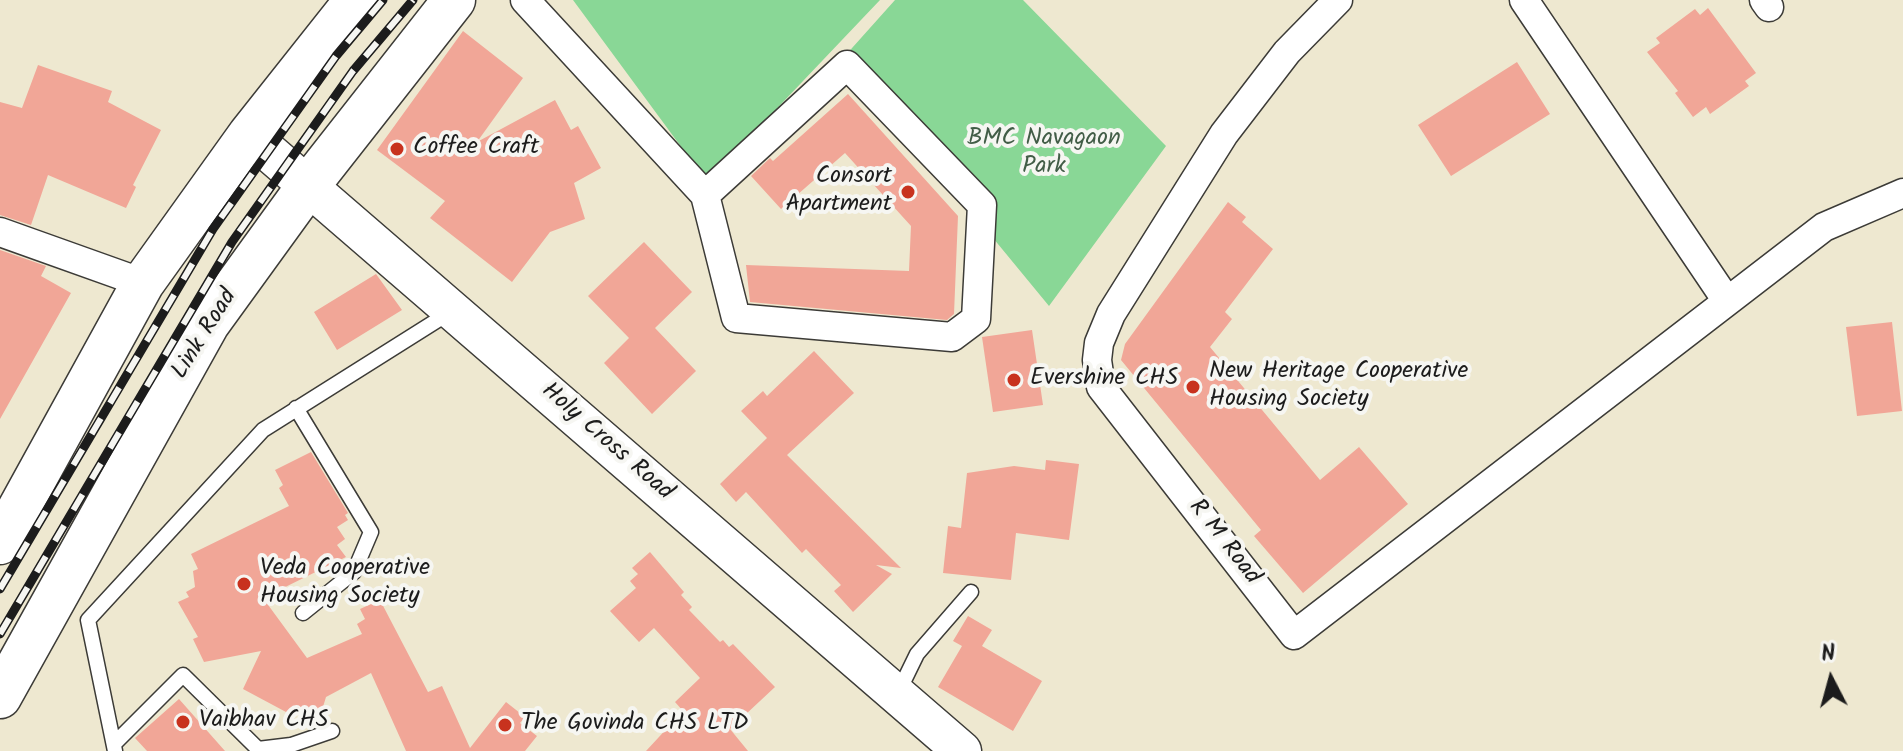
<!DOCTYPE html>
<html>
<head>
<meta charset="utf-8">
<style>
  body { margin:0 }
  #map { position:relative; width:1903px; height:751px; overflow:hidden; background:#eee8d0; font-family:Kalam,sans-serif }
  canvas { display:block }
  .north { position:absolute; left:1791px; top:639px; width:80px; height:80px; -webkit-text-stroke:6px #f6f6f2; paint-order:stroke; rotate:354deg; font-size:22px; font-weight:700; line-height:32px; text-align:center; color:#1c1c1c }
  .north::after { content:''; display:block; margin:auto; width:28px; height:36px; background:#1c1c1c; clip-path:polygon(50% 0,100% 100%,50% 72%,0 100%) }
</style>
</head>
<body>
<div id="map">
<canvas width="1903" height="751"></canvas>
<div class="north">N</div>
</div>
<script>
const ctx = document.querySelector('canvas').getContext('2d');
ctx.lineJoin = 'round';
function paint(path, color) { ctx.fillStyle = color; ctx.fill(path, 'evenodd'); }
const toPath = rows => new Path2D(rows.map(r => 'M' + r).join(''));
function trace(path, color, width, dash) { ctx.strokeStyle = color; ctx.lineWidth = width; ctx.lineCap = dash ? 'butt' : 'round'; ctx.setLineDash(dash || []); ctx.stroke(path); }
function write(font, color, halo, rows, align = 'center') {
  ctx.font = font + ' Kalam,sans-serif'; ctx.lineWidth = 8; ctx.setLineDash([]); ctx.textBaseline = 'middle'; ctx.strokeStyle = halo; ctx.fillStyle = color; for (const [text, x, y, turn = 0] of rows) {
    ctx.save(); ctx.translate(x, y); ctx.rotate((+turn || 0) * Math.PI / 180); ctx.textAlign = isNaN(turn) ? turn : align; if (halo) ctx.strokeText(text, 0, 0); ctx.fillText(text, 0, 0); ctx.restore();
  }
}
paint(toPath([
  [573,0,880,0,707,182],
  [895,0,1023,0,1166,146,1049,306,844,57]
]), '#89d796');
paint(toPath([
  [1708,8,1756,73,1745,81,1749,86,1710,114,1706,107,1693,117,1675,93,1678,91,1647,52,1660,43,1656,38,1695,9,1700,15],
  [463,31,523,78,477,142,555,100,571,130,578,126,601,168,574,183,585,219,550,232,512,282,430,218,445,201,377,150],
  [1517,62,1550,114,1451,176,1418,125],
  [38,65,112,91,108,102,161,130,133,185,136,187,126,208,48,175,31,225,0,215,0,102,22,108],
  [848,94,958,216,954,314,947,320,750,302,746,265,909,271,911,226,845,153,781,209,751,176,770,158,773,161],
  [1228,202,1246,217,1242,222,1273,249,1225,312,1232,319,1210,347,1320,480,1359,447,1408,504,1303,593,1254,536,1261,530,1121,360,1125,344],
  [644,242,692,292,655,328,696,371,652,414,604,363,629,338,588,296],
  [0,250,46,266,41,276,71,293,0,419],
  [376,274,402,310,337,350,314,312],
  [1892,322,1902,411,1857,416,1846,327],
  [1032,330,1043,405,993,412,982,337],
  [814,351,854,393,787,455,901,568,876,565,892,574,853,612,834,591,841,585,806,549,802,553,746,492,736,502,720,484,767,438,741,411,763,391,767,396],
  [311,452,348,513,345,515,348,520,337,527,345,539,337,545,346,557,263,598,307,658,362,634,357,624,365,619,360,609,380,600,428,692,442,686,470,748,506,702,525,717,520,723,537,736,525,751,406,751,371,673,326,697,319,720,286,712,243,689,261,651,204,662,193,639,198,637,178,602,189,597,186,592,195,587,193,571,198,569,191,554,289,506,279,488,283,485,275,470],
  [1046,460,1079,464,1069,540,1016,533,1011,580,943,573,948,526,961,528,967,473,1014,466,1045,470],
  [650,552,684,592,681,595,692,607,689,610,720,642,723,640,729,647,733,644,775,687,730,729,748,751,646,751,683,711,675,702,700,678,654,628,639,642,610,611,636,588,630,581,638,574,632,568],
  [968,616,992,630,982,646,1042,681,1013,731,938,687,962,646,953,641],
  [179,699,225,751,147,751,135,738]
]), '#f1a697');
const lane = toPath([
  [296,408,371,532,354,572,303,613],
  [897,695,917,654,971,592],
  [114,744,183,675,258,749,291,745,332,731],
  [115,751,88,620,263,430,452,311]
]);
const street = toPath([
  [525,0,705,195,736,318,952,337,976,319,982,205,847,65,705,195],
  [1338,0,1287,52,1224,134,1111,314,1099,343,1097,360,1101,387,1294,635,1824,227,1903,193],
  [1524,0,1727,301],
  [1764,0,1769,7],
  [0,232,143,283]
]);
const secondary = toPath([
  [249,135,962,751]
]);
const primary = toPath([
  [0,543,143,283,249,135,356,0],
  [0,697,208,324,308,186,454,0]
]);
trace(lane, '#3c3b37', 17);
trace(street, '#3c3b37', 31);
trace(secondary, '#3c3b37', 41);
trace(primary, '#3c3b37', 45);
trace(lane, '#fff', 14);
trace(street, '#fff', 28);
trace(secondary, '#fff', 38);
trace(primary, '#fff', 42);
const rail = toPath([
  [0,589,213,229,336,56,383,0],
  [0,634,232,242,353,71,413,0]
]);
trace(rail, '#1c1c1c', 9);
trace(rail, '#f6f6f2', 6, [18]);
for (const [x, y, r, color] of [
  [397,149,8,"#c8321e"],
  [908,192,8,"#c8321e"],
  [1014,380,8,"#c8321e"],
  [1193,387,8,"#c8321e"],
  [244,584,8,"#c8321e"],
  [183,722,8,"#c8321e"],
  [505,725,8,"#c8321e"]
]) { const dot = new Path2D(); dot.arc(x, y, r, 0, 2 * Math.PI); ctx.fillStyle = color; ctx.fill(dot); trace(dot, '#f6f6f2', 3); }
write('24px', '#425d47', '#f6f6f2', [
  ["BMC Navagaon",1044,140],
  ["Park",1044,168]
]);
write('24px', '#1c1c1c', '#f6f6f2', [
  ["Coffee Craft",413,149],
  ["Consort",892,178,"right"],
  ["Apartment",892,206,"right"],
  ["New Heritage Cooperative",1209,373],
  ["Housing Society",1209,401],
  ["Evershine CHS",1030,380],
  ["Veda Cooperative",260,570],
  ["Housing Society",260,598],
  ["Vaibhav CHS",199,722],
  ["The Govinda CHS LTD",521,725]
], 'left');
write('24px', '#1c1c1c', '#f6f6f2', [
  ["Link Road",206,335,-58],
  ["Holy Cross Road",606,443,41],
  ["R M Road",1223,543,52]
]);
</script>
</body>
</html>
